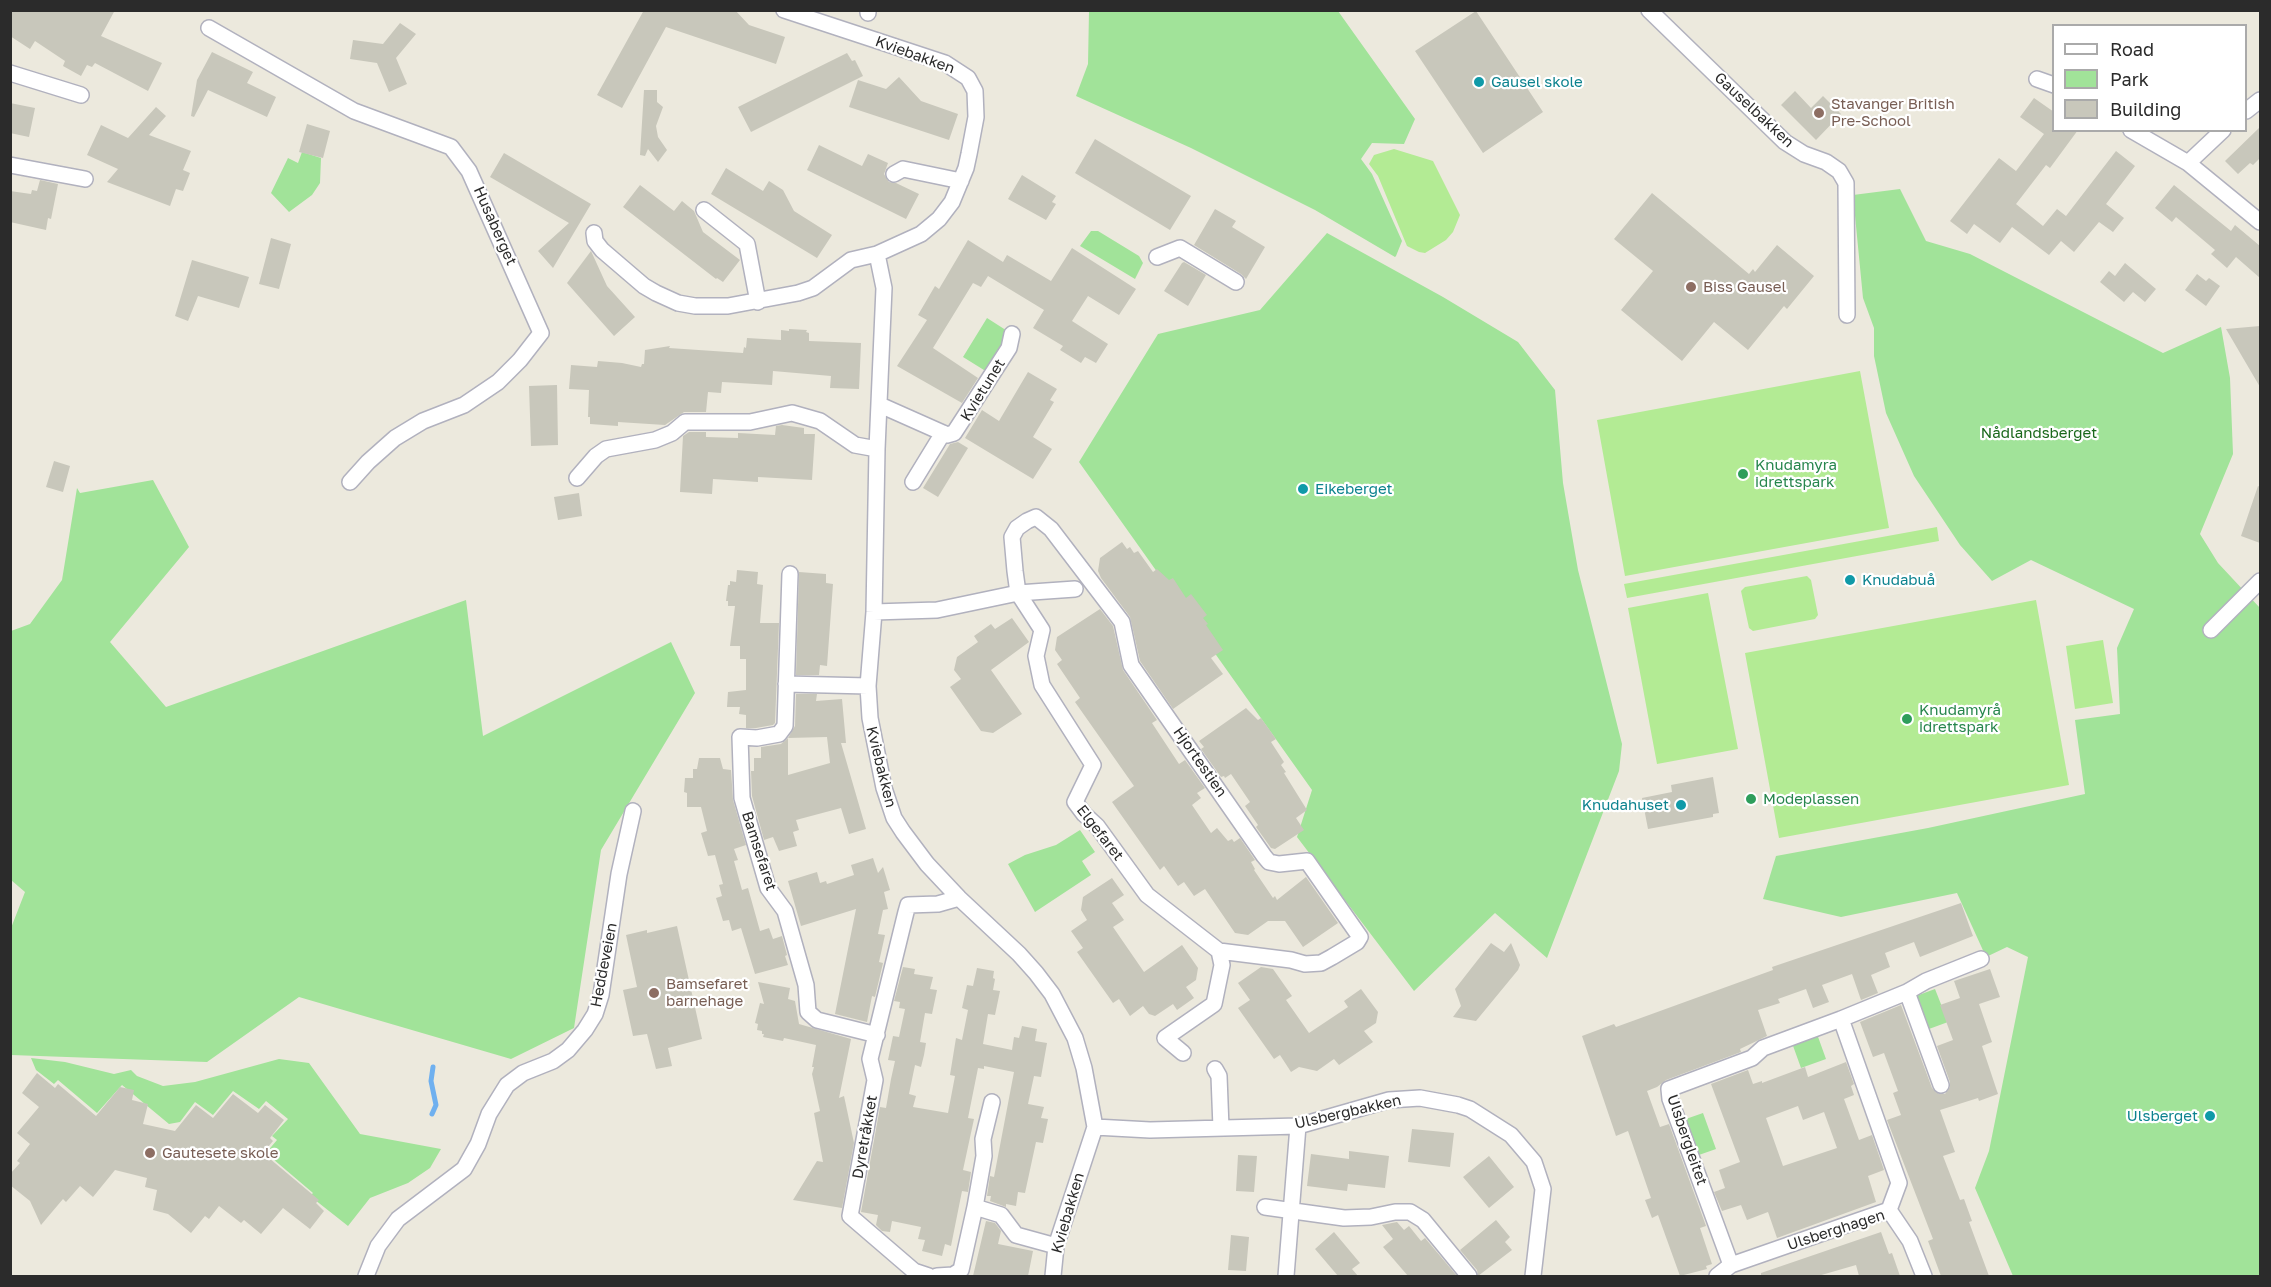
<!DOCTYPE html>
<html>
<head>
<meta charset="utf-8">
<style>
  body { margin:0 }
  #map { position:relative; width:2271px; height:1287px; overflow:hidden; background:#ece9dd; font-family:"Golos Text",sans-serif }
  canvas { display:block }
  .frame { position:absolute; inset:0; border:12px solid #2b2b2b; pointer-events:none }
  .legend { position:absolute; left:2052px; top:24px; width:195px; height:108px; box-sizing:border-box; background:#fff; border:2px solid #aaa; margin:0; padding:8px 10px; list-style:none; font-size:18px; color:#2b2b2b }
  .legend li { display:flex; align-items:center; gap:12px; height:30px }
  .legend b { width:30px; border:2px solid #aaa }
</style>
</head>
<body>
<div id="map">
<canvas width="2271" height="1287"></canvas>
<div class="frame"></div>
<ul class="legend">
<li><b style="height:8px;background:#fff"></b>Road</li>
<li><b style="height:16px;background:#a1e399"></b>Park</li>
<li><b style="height:16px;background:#c8c7bb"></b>Building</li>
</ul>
</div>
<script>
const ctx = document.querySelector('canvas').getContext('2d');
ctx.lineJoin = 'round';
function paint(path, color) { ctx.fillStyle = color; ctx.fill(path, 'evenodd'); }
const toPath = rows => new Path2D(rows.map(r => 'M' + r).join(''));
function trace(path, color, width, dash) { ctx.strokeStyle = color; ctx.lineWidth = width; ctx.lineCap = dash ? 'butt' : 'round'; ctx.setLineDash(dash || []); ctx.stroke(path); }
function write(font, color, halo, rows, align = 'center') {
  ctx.font = font + ' "Golos Text",sans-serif'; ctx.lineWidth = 4.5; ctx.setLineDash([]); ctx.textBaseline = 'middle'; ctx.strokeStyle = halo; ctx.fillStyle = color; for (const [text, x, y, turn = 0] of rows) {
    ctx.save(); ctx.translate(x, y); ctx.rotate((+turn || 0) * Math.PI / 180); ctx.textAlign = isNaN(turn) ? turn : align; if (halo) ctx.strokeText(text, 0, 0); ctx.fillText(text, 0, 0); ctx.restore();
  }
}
paint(toPath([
  [1089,11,1338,11,1415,119,1404,144,1372,143,1361,159,1372,174,1402,241,1396,256,1395,257,1315,210,1191,148,1076,96,1088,64],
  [302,152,321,158,320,183,312,195,289,212,271,193,288,158,298,163],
  [1900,189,1926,241,1970,254,2163,353,2221,327,2230,378,2233,454,2200,534,2218,563,2260,608,2260,1276,2013,1276,1975,1188,1989,1151,2028,957,2007,947,1986,957,1957,893,1841,917,1763,899,1776,856,1928,828,2085,794,2075,720,2120,714,2117,648,2134,609,2031,560,1992,581,1960,545,1914,476,1886,413,1874,356,1874,328,1863,298,1853,195],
  [1091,231,1098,231,1139,256,1143,263,1135,279,1080,246],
  [1327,233,1443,297,1518,342,1555,390,1563,483,1578,570,1622,744,1619,771,1547,958,1495,913,1414,991,1297,837,1312,790,1079,462,1158,334,1260,310],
  [987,318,1012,334,992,375,963,357],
  [153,480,189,547,110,642,166,707,466,600,483,736,671,642,695,693,601,850,574,1028,511,1059,299,997,207,1062,11,1055,11,928,25,892,11,880,11,631,30,624,62,580,77,488,80,493],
  [1080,830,1095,852,1082,861,1091,875,1035,912,1008,864,1025,855,1056,845],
  [1935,989,1948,1022,1929,1029,1916,996],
  [1817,1034,1826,1059,1801,1068,1792,1043],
  [31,1058,65,1062,114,1074,131,1070,137,1076,163,1086,195,1082,279,1059,309,1063,360,1134,441,1149,430,1168,408,1183,370,1198,348,1226,310,1196,313,1193,266,1153,277,1140,272,1136,288,1119,266,1101,259,1109,233,1091,213,1115,195,1102,180,1122,169,1124,122,1085,97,1113,58,1080,54,1084,36,1070],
  [1703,1113,1716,1149,1696,1156,1683,1120]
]), '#a1e399');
paint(toPath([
  [1394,149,1433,161,1460,215,1453,232,1446,240,1425,253,1419,252,1407,246,1378,176,1369,164,1374,155],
  [1860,371,1889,528,1625,576,1597,420],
  [1937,527,1939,541,1627,598,1624,584],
  [1807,576,1811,580,1818,615,1815,619,1753,631,1749,628,1741,591,1745,587],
  [1708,593,1738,749,1657,764,1628,608],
  [2036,600,2069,785,1779,838,1745,653],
  [2103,640,2113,703,2075,709,2066,646]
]), '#b3eb94');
trace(toPath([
  [432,1114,436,1105,431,1081,433,1067]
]), '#6fb0ef', 5);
paint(toPath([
  [10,10,115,10,101,36,162,63,148,91,95,63,92,67,87,65,81,76,63,66,65,61,35,41,30,49,10,36],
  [644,10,735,10,749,25,785,37,776,64,666,27,622,108,597,95],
  [1476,11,1543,112,1483,153,1415,51],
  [400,23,416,34,396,58,407,84,389,92,377,63,350,59,353,40,383,44],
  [212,52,253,72,247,83,276,97,267,117,208,90,194,117,191,116,197,80],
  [847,53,852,61,855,60,863,76,751,132,738,107],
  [899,77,921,101,958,114,949,140,849,107,858,80,886,89],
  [644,90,657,90,657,102,663,107,656,126,658,137,667,150,658,162,648,149,645,156,640,155],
  [1795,91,1811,108,1823,96,1841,114,1816,140,1781,105],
  [2034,98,2054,112,2054,130,2078,130,2050,168,2046,165,2016,204,2043,226,2057,209,2066,216,2116,151,2135,166,2106,204,2124,218,2113,232,2099,222,2074,252,2061,241,2049,255,2012,227,2000,243,1974,224,1967,234,1950,221,1999,158,2016,171,2044,134,2020,117],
  [10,103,35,108,29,137,10,133],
  [156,107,166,116,149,135,191,151,183,170,190,173,183,191,176,189,170,206,107,182,118,169,87,155,101,125,128,138],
  [307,124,330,131,323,158,299,152],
  [2260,127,2260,158,2253,165,2250,163,2238,174,2225,161],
  [1095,139,1191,196,1170,230,1075,173],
  [819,145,862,166,868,154,888,163,884,174,889,182,896,183,919,194,906,219,807,170],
  [504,153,591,204,553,268,538,251,569,223,490,177],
  [726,168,763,191,769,181,783,190,794,211,832,235,817,258,711,194],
  [1022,175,1056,196,1052,202,1056,204,1046,220,1008,199],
  [40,180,58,184,51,219,48,218,46,230,10,222,10,191,31,194,32,190,37,191],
  [640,185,674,211,682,201,694,211,703,232,740,260,723,282,717,278,716,279,623,207],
  [2174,185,2231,231,2235,225,2260,246,2260,278,2236,257,2227,268,2211,254,2215,250,2176,217,2172,222,2155,208],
  [1652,193,1749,274,1753,269,1755,272,1777,245,1814,276,1787,309,1784,306,1748,350,1714,322,1682,361,1621,310,1653,271,1614,239],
  [1215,209,1236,221,1232,227,1265,247,1246,279,1241,274,1194,245],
  [271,238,291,244,279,289,259,284],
  [968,240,1003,262,1007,255,1051,281,1072,248,1136,289,1119,315,1088,296,1072,321,1108,344,1096,363,1085,357,1081,363,1060,350,1063,346,1033,328,1044,310,988,276,981,287,973,283,933,348,978,378,962,403,897,366,927,320,918,315,935,286,939,289],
  [591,251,607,286,635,317,614,336,567,283],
  [192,260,249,277,239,308,198,296,188,321,175,316],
  [1184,262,1206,275,1188,306,1164,291,1182,263],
  [2125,263,2156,289,2145,302,2133,292,2124,302,2100,282,2109,271,2115,276],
  [2197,274,2206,281,2209,278,2220,286,2206,306,2185,290],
  [2260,326,2260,387,2226,329],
  [789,329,807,330,806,332,809,333,809,341,861,343,859,389,830,388,831,376,773,371,772,385,722,382,721,393,708,392,706,412,684,412,665,425,618,422,618,426,590,424,590,417,588,417,589,390,569,389,571,365,597,367,598,361,622,363,641,367,642,364,644,364,645,350,670,346,669,348,743,353,744,347,746,348,747,338,781,340,781,330,789,331],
  [1028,372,1057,389,1050,400,1054,402,1033,437,1052,449,1033,479,965,438,982,410,999,421],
  [557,385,558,445,531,446,529,386],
  [782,425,804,428,804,434,815,434,812,480,758,477,758,482,713,479,712,494,680,492,683,436,689,432,706,432,706,437,738,438,738,433,775,435,776,426],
  [958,442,968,448,938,497,923,488,950,444],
  [54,461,70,466,63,492,46,487],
  [2258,486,2260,487,2260,543,2241,536],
  [579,493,582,516,558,520,554,497],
  [1122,542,1127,549,1130,547,1134,553,1138,551,1153,572,1157,569,1169,580,1173,578,1186,598,1191,594,1207,615,1203,618,1208,624,1206,625,1223,650,1211,658,1223,674,1173,709,1140,661,1130,617,1101,578,1098,571,1100,558],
  [737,570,758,572,757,584,763,585,760,623,779,623,775,723,773,725,756,728,746,728,746,715,739,714,740,707,727,707,728,692,746,690,746,659,740,659,740,646,730,646,735,606,728,606,728,601,726,601,728,585,730,585,730,581,736,582],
  [799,572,826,574,826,583,833,584,827,666,820,665,819,675,796,675],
  [1100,609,1113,626,1123,670,1157,720,1152,723,1179,764,1185,760,1205,788,1197,793,1201,798,1192,805,1211,833,1217,828,1228,841,1232,839,1234,842,1240,838,1255,860,1251,862,1255,869,1254,870,1273,898,1275,896,1277,900,1306,877,1338,923,1303,947,1285,921,1268,921,1248,935,1235,933,1205,889,1194,896,1184,882,1178,886,1164,866,1160,870,1112,802,1134,786,1075,702,1080,698,1057,664,1062,660,1055,650,1057,637],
  [1012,618,1029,642,991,670,1022,714,993,733,981,731,950,687,961,679,954,670,957,657,978,642,974,636,991,624,995,629],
  [796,694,817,694,816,701,842,699,846,743,841,743,866,829,849,834,841,808,796,820,799,830,793,832,797,846,779,851,773,837,764,840,752,796,751,771,754,771,754,758,761,758,761,747,781,744,788,738,788,775,830,763,827,737,788,738,795,726],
  [1246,708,1258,720,1261,718,1276,739,1271,742,1284,762,1281,765,1286,772,1284,773,1307,810,1296,818,1304,830,1275,849,1271,848,1256,827,1258,825,1245,806,1250,802,1231,774,1225,778,1224,776,1221,777,1201,749,1204,747,1199,741],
  [699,758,720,758,723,769,731,770,733,800,746,845,734,849,738,860,734,861,742,890,748,888,760,931,769,928,773,939,782,936,787,955,785,956,788,965,755,974,741,928,732,931,729,920,723,921,716,898,722,896,719,885,723,884,715,855,708,856,701,833,707,831,701,807,687,807,687,793,684,792,685,778,693,778,693,769,697,769],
  [1713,777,1719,813,1713,814,1713,817,1648,829,1642,798,1672,792,1671,785],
  [873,858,878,873,883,867,890,890,884,892,888,909,883,910,878,934,885,935,879,962,883,963,875,997,872,996,867,1022,835,1014,856,909,801,926,788,881,817,872,820,883,826,881,827,884,854,875,851,865],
  [1112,878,1124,895,1112,903,1124,920,1113,927,1144,972,1182,945,1198,968,1196,980,1186,987,1194,998,1177,1010,1173,1004,1155,1016,1149,1014,1143,1006,1130,1016,1119,999,1113,1003,1077,952,1083,948,1071,931,1087,920,1081,910,1083,897],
  [1961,903,1973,936,1920,957,1914,942,1885,953,1890,967,1871,975,1878,993,1861,1000,1852,974,1822,985,1829,1002,1813,1008,1806,989,1778,999,1780,1003,1758,1010,1767,1036,1740,1049,1741,1052,1666,1080,1657,1087,1647,1091,1660,1127,1669,1124,1706,1226,1700,1228,1712,1264,1706,1266,1707,1269,1680,1276,1658,1215,1652,1218,1645,1200,1651,1198,1628,1131,1616,1136,1582,1036,1614,1024,1616,1027,1773,970,1772,967],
  [677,926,702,1039,668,1048,672,1066,656,1069,647,1034,633,1036,623,990,637,987,626,935,647,930,647,933],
  [1491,943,1504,952,1511,943,1520,965,1518,970,1476,1021,1453,1017,1461,1006,1455,989],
  [903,967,915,969,914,974,933,977,930,989,937,990,932,1014,925,1013,920,1042,926,1043,924,1055,921,1067,915,1065,909,1094,916,1096,913,1107,948,1113,955,1076,950,1075,956,1038,962,1040,968,1010,962,1008,967,985,973,986,977,968,994,971,993,978,995,979,993,990,1000,991,995,1015,988,1014,983,1044,1012,1050,1014,1037,1019,1038,1022,1026,1037,1029,1035,1041,1047,1043,1041,1077,1034,1076,1028,1104,1044,1107,1041,1118,1048,1119,1043,1143,1036,1142,1025,1193,1018,1192,1016,1206,1006,1204,1006,1207,990,1201,991,1196,987,1196,990,1176,994,1177,1014,1072,984,1066,984,1069,978,1068,968,1118,974,1119,963,1170,971,1172,968,1192,962,1191,951,1246,945,1244,942,1256,922,1251,925,1240,918,1239,921,1227,892,1221,890,1232,882,1231,876,1225,878,1215,861,1212,880,1107,886,1108,891,1079,895,1061,888,1060,893,1036,899,1037,905,1009,899,1008,900,1002,894,1001],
  [1261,967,1273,969,1292,996,1286,1000,1309,1033,1348,1007,1344,1001,1361,989,1378,1012,1376,1023,1364,1031,1373,1042,1339,1065,1334,1059,1317,1071,1299,1067,1291,1072,1280,1055,1274,1059,1238,1008,1250,1000,1238,983],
  [1990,969,2000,997,1979,1004,1992,1042,1982,1046,1998,1094,1979,1101,1978,1098,1940,1110,1955,1152,1943,1156,1960,1200,1964,1199,1972,1221,1969,1222,1989,1276,1941,1276,1928,1241,1933,1239,1887,1120,1901,1115,1893,1093,1898,1091,1884,1053,1873,1057,1860,1022,1901,1005,1932,1088,1939,1094,1945,1094,1950,1087,1950,1082,1937,1046,1953,1040,1940,1005,1960,998,1954,981],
  [758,982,790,988,788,999,795,1001,799,1024,851,1039,839,1098,844,1096,854,1143,842,1208,793,1200,817,1161,823,1162,814,1113,820,1111,812,1074,814,1067,812,1067,816,1045,784,1038,783,1041,763,1037,764,1034,762,1034,762,1031,757,1030,758,1024,755,1023,760,1003,764,1004],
  [1846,1062,1854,1084,1851,1086,1854,1095,1844,1099,1859,1140,1872,1135,1884,1170,1868,1176,1876,1202,1777,1238,1768,1212,1747,1220,1741,1205,1722,1211,1714,1192,1725,1188,1719,1170,1740,1162,1711,1084,1748,1070,1753,1084,1762,1081,1762,1083,1805,1067,1808,1077],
  [1798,1106,1803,1120,1824,1112,1837,1148,1783,1166,1766,1118],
  [37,1073,55,1088,58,1084,96,1116,120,1087,134,1090,132,1100,148,1104,143,1124,175,1131,196,1105,213,1118,233,1094,258,1113,265,1105,284,1120,270,1138,273,1141,263,1153,319,1200,316,1203,324,1211,310,1229,283,1208,261,1234,244,1220,241,1223,219,1206,209,1219,205,1216,191,1233,168,1214,153,1210,157,1190,145,1187,147,1178,115,1170,93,1197,80,1186,66,1202,63,1199,41,1225,30,1201,10,1185,10,1174,20,1163,17,1161,30,1144,17,1133,39,1107,22,1093],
  [1412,1129,1454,1133,1450,1167,1408,1162],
  [1349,1151,1389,1156,1385,1188,1348,1184,1347,1191,1307,1186,1311,1154,1349,1159],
  [1238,1155,1257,1156,1254,1192,1236,1191],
  [1489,1156,1514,1187,1489,1208,1463,1177],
  [1496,1220,1510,1237,1505,1242,1512,1250,1478,1276,1477,1270,1460,1250],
  [986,1221,995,1223,1001,1231,998,1244,1033,1251,1028,1276,973,1276],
  [1397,1222,1404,1230,1409,1226,1421,1241,1425,1238,1457,1276,1408,1276,1383,1247,1393,1239,1382,1225],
  [1334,1232,1360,1263,1352,1269,1358,1276,1338,1276,1315,1249],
  [1881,1232,1889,1254,1892,1253,1900,1276,1859,1276,1856,1265,1818,1276,1761,1276,1761,1273],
  [1231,1235,1249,1237,1246,1271,1228,1270]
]), '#c8c7bb');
const street = toPath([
  [784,10,945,63,968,78,975,91,976,117,969,154,966,168,952,202,939,219,921,234,877,254,884,288,877,449,874,612,868,686,870,718,884,788,894,818,903,832,927,864,959,898,1019,954,1036,973,1052,994,1075,1038,1084,1068,1095,1127,1056,1246,1053,1276],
  [1649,10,1785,142,1804,154,1826,162,1839,171,1846,183,1847,315],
  [868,13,868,10],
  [209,28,354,111,451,147,469,171,541,333,520,360,498,382,464,405,423,421,395,438,368,462,350,482],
  [10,73,81,95],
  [2037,79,2054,85],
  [2246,111,2260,100],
  [2131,130,2188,163,2260,222],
  [2188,163,2223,130],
  [10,165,85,179],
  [894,174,903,169,961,181],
  [704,210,747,244,758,302],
  [594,233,595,241,602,250,644,286,656,293,678,303,695,306,728,306,798,293,813,288,851,260,877,254],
  [1157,257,1180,248,1236,282],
  [880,405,943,433,947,435,954,433,1009,348,1012,334],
  [577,478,596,456,606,449,655,440,672,433,685,422,750,422,792,413,820,421,855,445,877,449],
  [913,482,943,433],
  [790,574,785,726,779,734,757,738,740,737,742,798,768,888,785,911,806,985,808,1012,817,1020,877,1035],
  [874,612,937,610,1018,593,1075,589],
  [2211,630,2260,581],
  [786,684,868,686],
  [1907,992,1941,1085],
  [1841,1019,1907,992,1926,981,1981,959],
  [1183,1053,1165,1038,1214,1004,1222,965,1219,951,1147,895,1097,826,1084,814,1075,802,1093,765,1042,685,1036,656,1042,630,1018,593,1015,571,1012,537,1017,528,1027,521,1036,517,1051,529,1122,622,1131,665,1264,856,1269,862,1279,864,1307,861,1360,937,1357,942,1332,957,1321,963,1305,964,1291,960,1219,951],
  [1215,1069,1219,1076,1221,1128],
  [1095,1127,1150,1130,1298,1126,1389,1100,1420,1098,1458,1105,1470,1109,1511,1135,1534,1162,1543,1189,1533,1276],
  [975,1207,984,1156,983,1139,992,1102],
  [1265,1207,1344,1218,1371,1217,1395,1212,1410,1212,1423,1220,1469,1276],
  [1731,1265,1670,1099,1669,1089,1752,1058,1763,1048,1841,1019,1899,1183,1889,1210],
  [366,1276,378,1246,398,1219,464,1169,478,1144,489,1114,507,1085,523,1073,553,1061,568,1050,585,1030,595,1014,601,995,619,874,633,811],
  [929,1276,914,1271,850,1216,875,1080,870,1059,906,912,908,905,938,904,959,898],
  [937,1276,953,1275,961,1270,975,1207,1001,1215,1016,1235,1056,1246],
  [1286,1276,1298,1126],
  [1717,1276,1731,1265,1889,1210,1910,1241,1924,1276]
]);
trace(street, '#b1b1be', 18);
trace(street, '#fff', 15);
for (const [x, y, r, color] of [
  [1479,82,6,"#0f9aa8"],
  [1819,113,6,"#8d6e63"],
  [1691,287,6,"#8d6e63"],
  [1743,474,6,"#2e9e5b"],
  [1303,489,6,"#0f9aa8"],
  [1850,580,6,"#0f9aa8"],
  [1907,719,6,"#2e9e5b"],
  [1751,799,6,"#2e9e5b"],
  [1681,805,6,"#0f9aa8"],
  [654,993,6,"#8d6e63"],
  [2210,1116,6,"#0f9aa8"],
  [150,1153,6,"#8d6e63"]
]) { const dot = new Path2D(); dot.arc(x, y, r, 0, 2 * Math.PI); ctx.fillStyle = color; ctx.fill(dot); trace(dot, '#fff', 2); }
write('15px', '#2b2b2b', '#fff', [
  ["Kviebakken",915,55,20],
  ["Gauselbakken",1754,110,43],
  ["Husaberget",495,226,66],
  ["Kvietunet",983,390,-58],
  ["Hjortestien",1200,762,55],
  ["Kviebakken",881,767,76],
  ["Elgefaret",1100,833,52],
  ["Bamsefaret",759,851,72],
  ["Heddeveien",604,965,-79],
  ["Ulsbergbakken",1348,1112,-13],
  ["Dyretråkket",865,1137,-80],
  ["Ulsbergleitet",1687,1140,71],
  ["Kviebakken",1068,1213,-74],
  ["Ulsberghagen",1836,1230,-18]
]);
write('15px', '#0d838f', '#fff', [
  ["Gausel skole",1491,82],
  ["Eikeberget",1315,489],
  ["Knudabuå",1862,580],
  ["Knudahuset",1669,805,"right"],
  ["Ulsberget",2198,1116,"right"]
], 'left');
write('15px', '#785e54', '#fff', [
  ["Stavanger British",1831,104],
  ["Pre-School",1831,121],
  ["Biss Gausel",1703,287],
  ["Bamsefaret",666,984],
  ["barnehage",666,1001],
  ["Gautesete skole",162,1153]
], 'left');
write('15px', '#1a681b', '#fff', [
  ["Nådlandsberget",2039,433]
]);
write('15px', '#27864d', '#fff', [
  ["Knudamyra",1755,465],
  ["idrettspark",1755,482],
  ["Knudamyrå",1919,710],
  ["idrettspark",1919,727],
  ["Modeplassen",1763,799]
], 'left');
</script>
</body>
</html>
